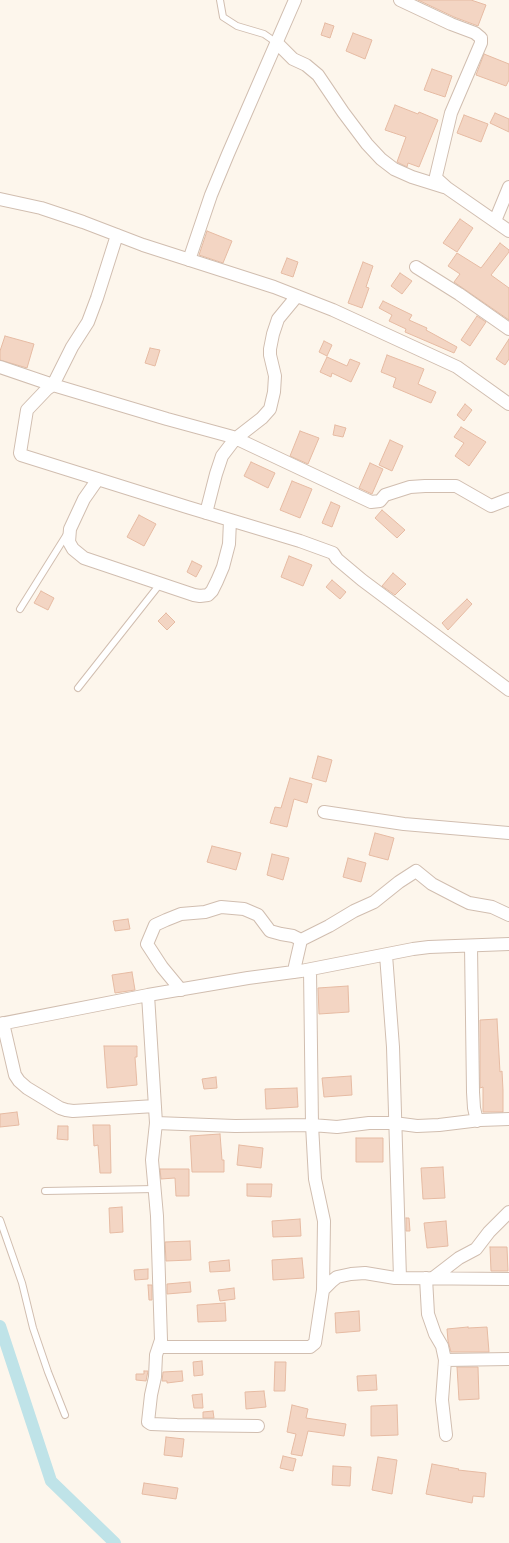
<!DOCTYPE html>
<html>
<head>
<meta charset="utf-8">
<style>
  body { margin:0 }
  canvas { display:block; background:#fdf6ec }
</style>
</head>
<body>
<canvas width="509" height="1543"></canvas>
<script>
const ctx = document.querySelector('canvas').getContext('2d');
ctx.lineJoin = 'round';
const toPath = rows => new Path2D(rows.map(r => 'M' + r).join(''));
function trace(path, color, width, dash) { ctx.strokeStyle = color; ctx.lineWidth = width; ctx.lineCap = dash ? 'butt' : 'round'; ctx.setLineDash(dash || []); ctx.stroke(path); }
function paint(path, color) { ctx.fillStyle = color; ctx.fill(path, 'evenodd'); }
trace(toPath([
  [0,1326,51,1481,115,1543]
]), '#bfe3e8', 12);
const building = toPath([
  [418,0,471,0,486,5,478,26,454,17,418,0],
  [325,23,334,26,330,38,321,35,325,23],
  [353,33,372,40,365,59,346,51,353,33],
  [484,54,509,64,509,80,506,86,476,75,484,54],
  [432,69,452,76,445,97,424,90,432,69],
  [395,105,418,114,419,112,438,120,419,167,408,163,407,167,397,162,406,137,385,130,395,105],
  [495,113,509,119,509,132,490,123,495,113],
  [464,115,488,124,481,142,457,133,464,115],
  [460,219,473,228,457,252,443,243,460,219],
  [207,231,232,241,223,263,199,255,207,231],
  [500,243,509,250,509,252,491,275,509,288,509,320,454,282,460,274,448,266,457,253,481,268,500,243],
  [287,258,298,262,293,277,281,273,287,258],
  [363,262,373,266,366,287,369,288,362,308,348,303,363,262],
  [400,273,412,281,402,294,391,286,400,273],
  [383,301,412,315,409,320,427,328,426,330,457,347,454,353,405,332,406,329,389,321,392,315,379,308,383,301],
  [477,316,486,322,470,346,461,340,477,316],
  [5,336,34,344,27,368,0,360,0,351,5,336],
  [509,339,509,359,505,365,496,359,509,339],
  [324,341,332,345,327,356,319,352,324,341],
  [150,348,160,350,155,366,145,363,150,348],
  [387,355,424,369,418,384,436,392,431,403,393,387,396,378,381,372,387,355],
  [327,357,347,366,350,359,360,363,351,382,332,373,331,377,320,372,327,357],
  [465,404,472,410,464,421,457,415,465,404],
  [335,425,346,428,343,437,333,435,335,425],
  [461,427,486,442,469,466,455,456,464,443,454,437,461,427],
  [300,431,319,438,308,464,290,456,300,431],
  [390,440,403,446,392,471,379,465,390,440],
  [251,462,275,473,268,488,244,476,251,462],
  [370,463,383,469,372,494,359,488,370,463],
  [292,481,312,489,300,518,280,510,292,481],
  [331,502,340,506,332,527,322,523,331,502],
  [382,510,405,530,397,538,375,518,382,510],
  [139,515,156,524,144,546,127,537,139,515],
  [289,556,312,565,303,586,281,577,289,556],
  [192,561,202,566,196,577,187,572,192,561],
  [393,573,406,584,395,595,382,586,393,573],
  [332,580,346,592,340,599,326,587,332,580],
  [41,591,54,598,48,610,34,603,41,591],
  [467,599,472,604,448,630,442,623,467,599],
  [166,613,175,622,167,630,158,621,166,613],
  [318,756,332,760,326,782,312,778,318,756],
  [290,778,312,784,307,803,294,799,287,827,270,823,275,807,281,808,290,778],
  [375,833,394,838,388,860,369,855,375,833],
  [212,846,241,853,236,870,207,862,212,846],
  [272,854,289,858,283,880,267,875,272,854],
  [348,858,366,863,361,882,343,877,348,858],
  [128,919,130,929,115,931,113,921,128,919],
  [132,972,135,990,115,993,112,975,132,972],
  [348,986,349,1012,319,1014,318,988,348,986],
  [497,1019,500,1072,502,1071,503,1090,503,1112,483,1112,483,1087,480,1088,480,1020,497,1019],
  [104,1046,137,1046,137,1057,135,1057,137,1085,107,1088,104,1046],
  [351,1076,352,1095,324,1097,322,1078,351,1076],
  [216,1077,217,1088,204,1089,202,1079,216,1077],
  [297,1088,298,1107,266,1109,265,1089,297,1088],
  [17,1112,19,1125,0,1127,0,1114,17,1112],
  [93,1125,110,1125,111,1173,100,1173,98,1145,94,1146,93,1125],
  [58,1126,68,1126,68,1140,57,1139,58,1126],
  [220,1134,222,1160,224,1160,224,1172,192,1172,190,1136,220,1134],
  [356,1138,383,1138,383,1162,356,1162,356,1138],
  [239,1145,263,1148,261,1168,237,1165,239,1145],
  [443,1167,445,1198,423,1199,421,1168,443,1167],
  [160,1169,189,1169,189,1196,176,1196,175,1178,161,1179,160,1169],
  [247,1184,272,1184,271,1197,247,1196,247,1184],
  [122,1207,123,1232,110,1233,109,1208,122,1207],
  [406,1218,409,1218,410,1231,406,1231,406,1218],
  [300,1219,301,1236,273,1237,272,1221,300,1219],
  [446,1221,448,1246,427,1248,424,1223,446,1221],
  [190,1241,191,1260,166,1261,165,1242,190,1241],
  [490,1247,507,1247,508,1271,491,1271,490,1247],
  [302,1258,304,1278,273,1280,272,1260,302,1258],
  [229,1260,230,1271,210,1272,209,1262,229,1260],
  [148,1269,148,1279,135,1280,134,1270,148,1269],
  [190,1282,191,1292,167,1294,167,1284,190,1282],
  [148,1285,152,1285,152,1300,149,1300,148,1285],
  [234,1288,235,1299,220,1301,218,1290,234,1288],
  [225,1303,226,1321,198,1322,197,1305,225,1303],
  [359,1311,360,1331,336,1333,335,1313,359,1311],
  [468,1327,468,1328,487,1327,489,1352,451,1352,448,1341,447,1329,468,1327],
  [202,1361,203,1375,194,1376,193,1362,202,1361],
  [275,1362,286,1362,285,1391,274,1391,275,1362],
  [457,1367,478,1367,479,1399,459,1400,457,1367],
  [144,1371,148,1371,146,1381,136,1380,136,1374,144,1374,144,1371],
  [182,1371,183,1381,167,1383,167,1381,162,1381,163,1372,182,1371],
  [376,1375,377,1390,358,1391,357,1376,376,1375],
  [264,1391,266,1407,246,1409,245,1392,264,1391],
  [202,1394,203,1408,194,1408,192,1395,202,1394],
  [292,1405,308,1409,306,1418,346,1424,344,1436,308,1431,302,1456,291,1454,296,1434,287,1432,292,1405],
  [397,1405,398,1435,371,1436,371,1406,397,1405],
  [213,1411,214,1418,203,1418,203,1412,213,1411],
  [166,1437,184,1439,182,1457,164,1455,166,1437],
  [283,1456,296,1459,293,1471,280,1468,283,1456],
  [378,1457,397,1460,392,1494,372,1490,378,1457],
  [432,1464,459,1469,458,1470,486,1473,484,1497,473,1496,472,1503,426,1494,432,1464],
  [333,1466,351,1467,350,1486,332,1485,333,1466],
  [144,1483,178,1488,176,1499,142,1494,144,1483]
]);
paint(building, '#f3d5c3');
trace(building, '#e6bba3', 1);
const lane = toPath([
  [220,0,223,17,237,26,264,34,277,43],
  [20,609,67,534],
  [78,688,160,584],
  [45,1191,155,1189],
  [0,1220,22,1283,33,1328,48,1372,65,1415]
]);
const street = toPath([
  [400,0,451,24,475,33,481,38,481,43,451,113,436,176,437,179,447,188,509,231],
  [277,43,293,59,306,65,318,75,343,112,367,144,381,159,394,169,412,177,444,187],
  [0,199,41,208,83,222,143,245,274,287,333,310,457,367,509,404],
  [495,221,509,187],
  [117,235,97,298,88,322,72,347,53,385,47,389,27,410,20,453,21,455,187,507,300,541,333,553,337,559,362,580,509,690],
  [189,260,211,195,228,154,295,0],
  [416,267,459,294,509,329],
  [0,367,53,385,167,419,233,437,371,502,380,501,385,495,410,487,425,486,456,486,491,506,509,499],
  [98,479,84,499,70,529,69,542,73,549,84,558,194,595,200,596,208,595,212,591,217,581,223,567,229,544,230,520],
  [206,513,216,474,222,456,235,439,262,418,270,409,274,392,275,376,270,355,270,349,273,334,278,319,297,296],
  [324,812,404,824,509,833],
  [471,946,473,1092,474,1108,477,1121],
  [386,955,393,1047,400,1278],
  [295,972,295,966,301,940,329,926,354,911,374,902,399,882,416,871,432,884,459,898,469,903,492,907,509,915],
  [181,990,162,967,147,944,155,925,166,920,181,914,205,912,221,907,244,909,258,915,270,931,281,934,293,936,301,940],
  [148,995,156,1123,152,1160,157,1216,161,1340,156,1355,155,1377,151,1395,148,1422,151,1424,177,1425,258,1426],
  [3,1023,15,1075,19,1081,27,1088,60,1108,66,1110,73,1111,155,1106],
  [0,1024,148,995,248,978,301,971,413,949,429,947,509,944],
  [156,1123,235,1126,312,1125,337,1127,369,1123,394,1123,417,1126,439,1125,480,1120,509,1119],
  [426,1278,428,1314,435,1334,442,1346,445,1360,442,1400,446,1435],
  [433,1278,459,1258,476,1249,489,1232,509,1212],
  [323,1290,332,1281,337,1277,351,1274,365,1273,395,1278,509,1279],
  [160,1347,310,1347,315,1343,323,1290,324,1221,315,1179,312,1125,310,970],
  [445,1360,509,1359]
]);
trace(lane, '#d1beb0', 8);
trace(street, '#d1beb0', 14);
trace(lane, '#fff', 6);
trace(street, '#fff', 12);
</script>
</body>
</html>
